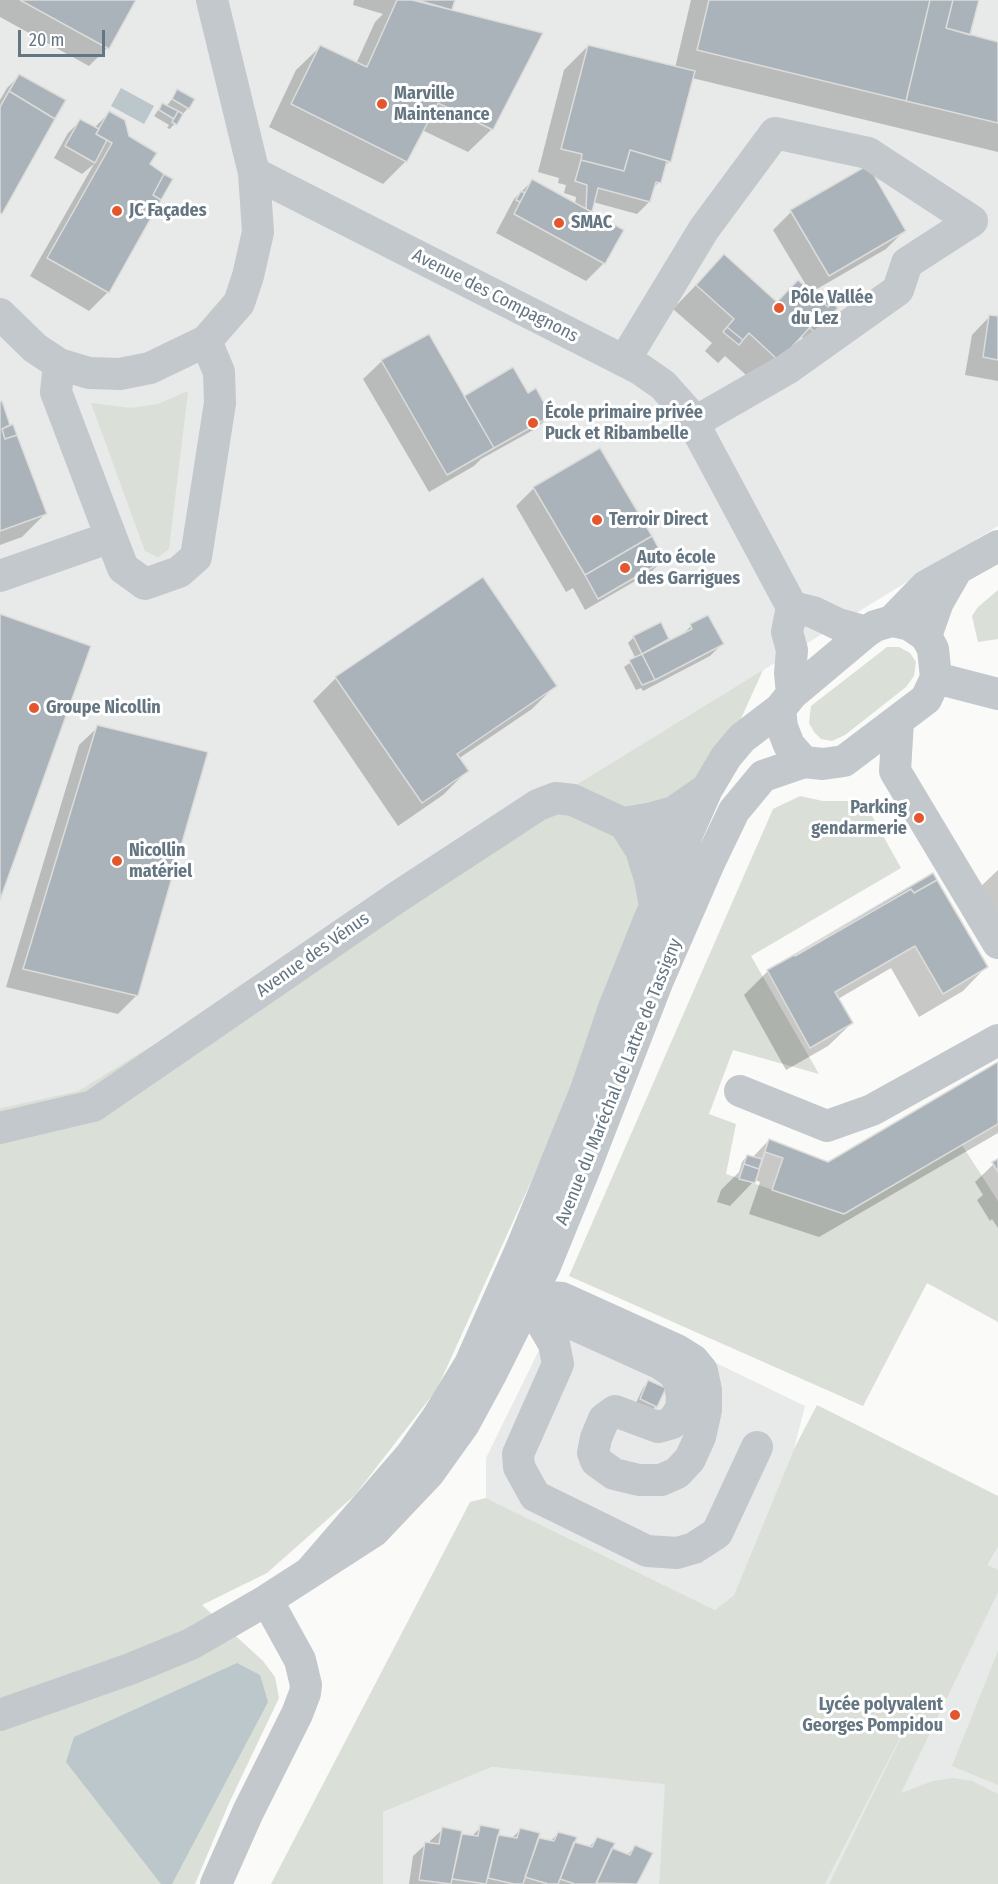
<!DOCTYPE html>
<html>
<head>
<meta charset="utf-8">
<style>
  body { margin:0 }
  #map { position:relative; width:998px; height:1884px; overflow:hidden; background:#fafaf8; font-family:"Fira Sans Condensed",sans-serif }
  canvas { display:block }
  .scale { position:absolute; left:18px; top:30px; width:87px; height:27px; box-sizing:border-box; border:3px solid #657683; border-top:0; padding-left:8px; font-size:18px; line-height:21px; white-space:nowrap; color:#657683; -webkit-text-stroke:4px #fff; paint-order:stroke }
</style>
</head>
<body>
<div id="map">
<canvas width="998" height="1884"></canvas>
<div class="scale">20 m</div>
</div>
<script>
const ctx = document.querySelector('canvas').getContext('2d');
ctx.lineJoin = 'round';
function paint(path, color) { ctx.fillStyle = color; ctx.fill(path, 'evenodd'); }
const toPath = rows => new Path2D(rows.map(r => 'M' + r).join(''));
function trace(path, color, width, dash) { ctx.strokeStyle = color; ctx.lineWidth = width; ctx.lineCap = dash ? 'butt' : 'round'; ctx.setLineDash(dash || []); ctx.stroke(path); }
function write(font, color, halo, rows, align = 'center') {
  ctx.font = font + ' "Fira Sans Condensed",sans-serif'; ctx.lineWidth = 6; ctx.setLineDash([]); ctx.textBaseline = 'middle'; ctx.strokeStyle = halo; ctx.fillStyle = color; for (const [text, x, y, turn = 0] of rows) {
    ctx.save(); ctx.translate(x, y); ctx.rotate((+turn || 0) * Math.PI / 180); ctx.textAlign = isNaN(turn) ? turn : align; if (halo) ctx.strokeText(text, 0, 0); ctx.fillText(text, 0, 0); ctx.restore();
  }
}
paint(toPath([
  [0,0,998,0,998,526,78,1091,0,1108],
  [565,1290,805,1406,794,1449,734,1595,715,1610,486,1498,486,1458,547,1334],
  [998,1547,998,1884,825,1884],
  [492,1767,666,1783,659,1884,383,1884,383,1812]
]), '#e8e9e9');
paint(toPath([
  [188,391,169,549,158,557,145,551,91,403,131,408,158,404],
  [998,590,998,639,978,642,972,616,978,607],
  [887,647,899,647,910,653,916,662,914,676,906,687,845,735,832,741,821,739,814,732,809,723,811,706],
  [763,670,437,1389,355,1495,267,1573,202,1605,263,1661,275,1677,279,1698,230,1801,195,1884,0,1884,0,1108,78,1091],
  [800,796,823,801,861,801,867,807,901,868,751,956,819,1074,733,1050,709,1114,736,1124,726,1174,844,1214,962,1145,998,1201,998,1322,927,1283,863,1406,569,1276,773,809],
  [817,1405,998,1496,998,1547,988,1565,998,1570,998,1592,901,1793,933,1781,953,1778,972,1781,998,1794,998,1884,829,1884,918,1703,825,1884,659,1884,665,1784,492,1767,383,1812,383,1884,271,1884,470,1502,486,1498,715,1610,734,1595,794,1449],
  [998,1651,998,1785,952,1766]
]), '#dadfd7');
paint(toPath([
  [121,88,154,106,144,124,111,106],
  [237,1663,260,1675,268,1702,172,1884,161,1884,66,1762,74,1737]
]), '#bbc7cb');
paint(toPath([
  [0,0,134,0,107,48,89,66,0,17],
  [354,0,453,0,449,11,492,129,468,152,422,130,406,161,383,184,269,127,296,70,320,47,356,64,375,22,383,14,353,5],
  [691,0,978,0,968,35,998,43,998,152,692,78,670,161,663,168,659,182,652,189,649,202,637,214,593,202,590,213,604,263,586,281,496,233,514,199,532,181,575,205,576,197,564,193,566,185,558,183,559,178,538,172,564,70,588,46,675,68],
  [19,76,64,101,0,214,0,100,7,88],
  [178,91,188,108,170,129,167,128,169,125,154,116,162,105,166,107],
  [109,113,148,164,171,180,108,292,89,311,30,276,94,164,82,174,54,158,68,133,80,121,94,128],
  [867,167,904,231,886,249,810,293,822,303,825,299,830,303,814,331,805,340,801,336,755,383,725,356,718,363,705,351,712,343,673,309,724,256,776,304,809,290,773,230,791,212],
  [990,316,998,318,998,381,965,375,972,335],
  [382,361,464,398,527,395,549,416,537,428,481,459,474,466,429,492,363,379],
  [1,403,45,514,22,537,0,545],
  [534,488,663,560,651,572,585,610,573,588,566,592,516,506],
  [691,626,722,644,710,656,643,691,641,688,636,690,624,667,636,659,628,643,634,637,667,639,661,645,681,636],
  [336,678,555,686,532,709,458,759,467,771,443,795,398,826,313,701],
  [98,727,207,753,136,996,118,1014,6,987,79,745],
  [998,870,998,931,977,890],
  [906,893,986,967,963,991,919,1017,891,968,838,999,852,1023,828,1046,786,1070,744,995,768,971],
  [998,1066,998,1133,819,1237,749,1214,760,1182,755,1180,730,1206,717,1202,721,1190,739,1172,742,1162,747,1156,752,1158,769,1140,828,1163],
  [998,1160,998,1228,992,1219,990,1221,977,1200,983,1195,975,1182],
  [649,1382,656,1406,650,1412,635,1405,643,1388],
  [481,1827,496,1837,511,1839,521,1829,537,1839,550,1842,558,1833,572,1843,588,1848,597,1839,610,1849,627,1855,635,1847,651,1854,636,1884,409,1884,413,1856,426,1844,430,1844,430,1841,443,1829,460,1836,471,1837]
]), '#0003');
const building = toPath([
  [20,0,136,0,109,49,20,0],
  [397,0,412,0,543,33,493,130,438,103,407,162,291,104,320,45,367,67,397,0],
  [417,0,455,0,452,10,417,0],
  [709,0,930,0,906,101,697,50,709,0],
  [930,0,953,0,946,28,998,42,998,123,906,101,930,0],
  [953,0,979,0,970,35,946,28,953,0],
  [588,45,695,71,671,162,630,150,624,171,581,160,582,154,561,149,588,45],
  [19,74,66,100,55,119,9,91,19,74],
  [177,89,195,99,189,109,172,99,177,89],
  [9,91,55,119,2,214,0,213,0,107,9,91],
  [162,103,178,111,174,119,159,110,162,103],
  [109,111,125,120,129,136,157,153,150,164,164,174,153,195,161,200,109,293,47,258,112,143,96,134,109,111],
  [178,111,183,114,177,125,172,122,178,111],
  [80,119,99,129,96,134,107,140,95,163,65,146,80,119],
  [630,150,667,161,661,183,656,182,650,202,598,188,592,212,586,209,587,185,575,181,581,160,624,171,630,150],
  [868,165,906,231,829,276,790,210,868,165],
  [164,174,173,179,161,200,153,195,164,174],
  [532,179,624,230,605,264,514,214,532,179],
  [521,191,525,193,520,202,516,200,521,191],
  [724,254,777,302,798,280,828,307,832,303,838,308,829,317,824,312,779,361,749,333,743,340,727,327,734,319,696,285,724,254],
  [825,297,832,303,828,307,822,301,825,297],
  [824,312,829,317,815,332,810,328,824,312],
  [989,315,998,316,998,360,983,357,989,315],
  [727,327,743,340,739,345,723,332,727,327],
  [429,334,494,448,447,475,381,360,429,334],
  [513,367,528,393,536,388,551,416,494,448,464,396,513,367],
  [2,401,10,425,2,429,5,439,17,435,47,514,0,531,0,402,2,401],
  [13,424,17,435,5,439,2,429,13,424],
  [600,448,652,536,585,575,533,487,600,448],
  [652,536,665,560,598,599,585,575,652,536],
  [483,577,557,686,457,754,469,771,422,803,335,677,483,577],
  [0,614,91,646,0,900,0,614],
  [708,615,724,644,655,680,642,654,692,629,690,624,708,615],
  [661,622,669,639,642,654,633,636,661,622],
  [642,654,655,680,642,685,629,660,642,654],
  [97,725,208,752,138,996,23,969,97,725],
  [933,873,937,880,914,893,911,889,795,956,794,955,933,873],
  [937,880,988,967,943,994,915,946,835,992,853,1023,810,1048,767,970,794,955,795,956,911,889,914,893,937,880],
  [998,1062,998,1124,844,1214,772,1190,783,1158,765,1152,755,1183,739,1179,744,1164,759,1169,769,1139,828,1162,998,1062],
  [747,1155,762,1159,759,1169,744,1164,747,1155],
  [998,1159,998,1172,992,1162,998,1159],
  [648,1380,666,1388,657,1407,640,1399,648,1380],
  [480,1825,500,1829,486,1884,452,1879,462,1834,478,1836,480,1825],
  [442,1827,462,1831,451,1884,419,1880,425,1842,439,1844,442,1827],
  [520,1828,540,1833,523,1884,514,1884,488,1878,498,1835,517,1838,520,1828],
  [558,1832,577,1837,558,1884,548,1884,525,1877,539,1838,554,1841,558,1832],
  [597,1837,615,1843,596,1884,575,1884,560,1879,574,1842,592,1847,597,1837],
  [635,1845,653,1853,637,1884,596,1883,612,1848,630,1855,635,1845]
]);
paint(building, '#aab3b9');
trace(building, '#dcdcda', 1.5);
trace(toPath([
  [254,173,640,369,663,385,688,413,792,607,787,632,792,650,790,673,792,694],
  [0,314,35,348,59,364,89,373,120,374,150,368,206,341,239,303,248,276,258,232,254,173,212,0],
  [624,361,704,229,775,133,868,153,972,221,907,263,898,290,787,369,693,423],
  [59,364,56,392,111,537,123,568,145,584,179,572,196,557,220,403,219,372,206,341],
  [0,576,111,537],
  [792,607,813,612,838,624,866,632],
  [892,621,926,586,998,546],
  [926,636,938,602,957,569],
  [936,678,998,694],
  [898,721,895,771,998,943],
  [624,823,653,818,674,812,707,789],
  [624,823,641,850,650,879,655,906],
  [740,1091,827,1126,872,1110,998,1040],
  [0,1128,93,1106,399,896,538,805,556,798,573,800,700,859],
  [510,1291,555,1316,661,1364,674,1373,680,1384,682,1397,681,1409,672,1423,658,1427,615,1411,604,1419,596,1438,593,1453,596,1461,614,1474,639,1480,661,1480,677,1473,690,1459,700,1437,706,1410,706,1390,702,1371,693,1360,677,1350,562,1298,550,1297,528,1300],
  [529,1301,554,1344,558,1364,518,1454,519,1467,535,1496,647,1551,677,1553,694,1548,717,1533,757,1447],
  [309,1573,411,1455,437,1418,470,1364,522,1247,586,1090,614,1008,650,918,707,789,726,757,742,738,780,709,792,694,866,632,875,626,892,621,910,625,926,636,933,649,936,678,926,699,844,761,823,764,804,762,789,745,782,727,780,709],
  [0,1715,130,1669,191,1644,267,1600,374,1531,429,1473,464,1424,490,1376,545,1266,585,1168,658,980,709,863,734,811,763,776,804,762],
  [216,1884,248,1812,297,1714,305,1693,306,1685,300,1660,267,1600]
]), '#c3c8cc', 32);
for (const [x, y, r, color] of [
  [382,104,6,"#e4572e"],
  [117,211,6,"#e4572e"],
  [559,223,6,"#e4572e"],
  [779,308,6,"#e4572e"],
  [533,423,6,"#e4572e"],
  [597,520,6,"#e4572e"],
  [625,568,6,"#e4572e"],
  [34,708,6,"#e4572e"],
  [919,818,6,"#e4572e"],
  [117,861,6,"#e4572e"],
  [955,1715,6,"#e4572e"]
]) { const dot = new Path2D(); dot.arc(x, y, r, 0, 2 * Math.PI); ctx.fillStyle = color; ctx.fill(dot); trace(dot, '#fff', 2); }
write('bold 18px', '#657683', '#fff', [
  ["Marville",394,94],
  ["Maintenance",394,115],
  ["JC Façades",129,211],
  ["SMAC",571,223],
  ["Pôle Vallée",791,298],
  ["du Lez",791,319],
  ["École primaire privée",545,413],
  ["Puck et Ribambelle",545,434],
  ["Terroir Direct",609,520],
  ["Auto école",637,558],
  ["des Garrigues",637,579],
  ["Groupe Nicollin",46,708],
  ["Parking",907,808,"right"],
  ["gendarmerie",907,829,"right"],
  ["Nicollin",129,851],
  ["matériel",129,872],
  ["Lycée polyvalent",943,1705,"right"],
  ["Georges Pompidou",943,1726,"right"]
], 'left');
write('18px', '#657683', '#fff', [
  ["Avenue des Compagnons",495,296,27],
  ["Avenue des Vénus",313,955,-35],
  ["Avenue du Maréchal de Lattre de Tassigny",619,1082,-68]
]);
</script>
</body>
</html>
